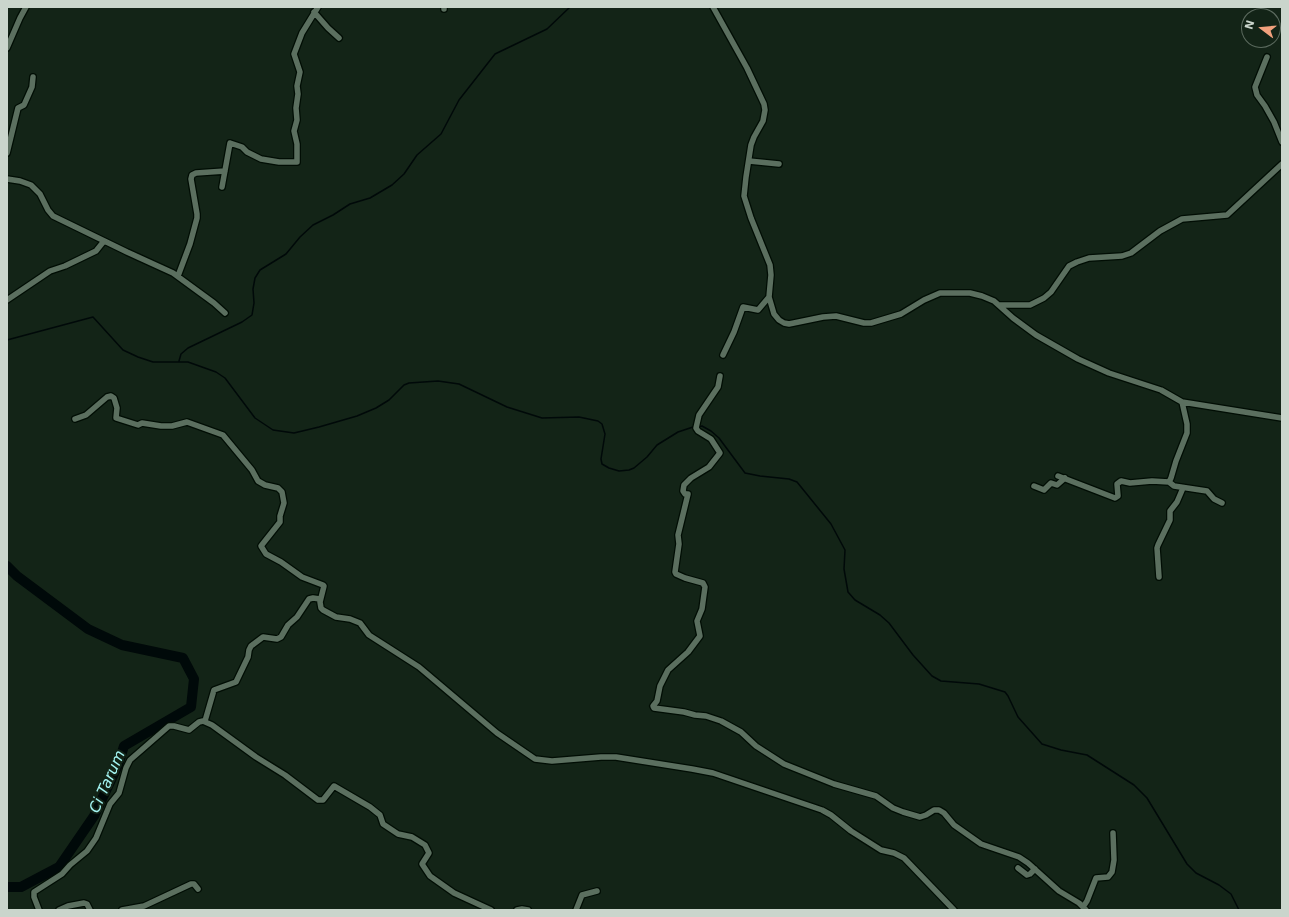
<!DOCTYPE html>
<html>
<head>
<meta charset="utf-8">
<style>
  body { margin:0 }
  #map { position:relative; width:1289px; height:917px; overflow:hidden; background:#132417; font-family:"DejaVu Sans",sans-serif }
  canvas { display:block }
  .frame { position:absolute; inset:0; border:8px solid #cad5cc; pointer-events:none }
  .north { position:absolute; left:1241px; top:8px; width:40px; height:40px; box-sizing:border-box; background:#132417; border:1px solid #5c6b5f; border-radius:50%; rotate:286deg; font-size:11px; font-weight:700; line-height:16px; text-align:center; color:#cad5cc }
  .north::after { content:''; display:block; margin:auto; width:14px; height:18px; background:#f1a17d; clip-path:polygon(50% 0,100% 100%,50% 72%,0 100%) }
</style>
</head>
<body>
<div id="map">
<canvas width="1289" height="917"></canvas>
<div class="frame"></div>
<div class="north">N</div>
</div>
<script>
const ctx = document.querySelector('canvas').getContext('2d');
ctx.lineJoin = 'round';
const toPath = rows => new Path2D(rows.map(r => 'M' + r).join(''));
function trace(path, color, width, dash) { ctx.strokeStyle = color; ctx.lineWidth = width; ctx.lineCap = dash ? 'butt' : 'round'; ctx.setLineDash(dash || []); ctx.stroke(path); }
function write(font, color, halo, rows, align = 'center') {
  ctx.font = font + ' "DejaVu Sans",sans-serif'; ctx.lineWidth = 4; ctx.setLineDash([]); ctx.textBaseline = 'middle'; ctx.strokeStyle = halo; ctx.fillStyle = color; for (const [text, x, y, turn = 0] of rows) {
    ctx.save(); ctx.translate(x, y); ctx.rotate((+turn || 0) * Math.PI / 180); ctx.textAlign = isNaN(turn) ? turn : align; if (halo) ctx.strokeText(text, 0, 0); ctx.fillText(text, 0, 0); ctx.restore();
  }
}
trace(toPath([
  [7,340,93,317,123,350,138,357,153,362,188,362,216,372,225,378,255,418,273,430,294,433,319,427,357,416,376,408,389,400,404,385,409,383,438,381,459,384,507,407,542,418,579,417,598,421,602,424,605,434,601,459,602,464,609,468,619,471,629,470,634,468,647,457,657,445,678,432,693,427],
  [179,361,181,354,188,348,242,322,252,315,254,303,253,289,255,278,260,270,286,254,300,237,313,225,333,215,350,204,370,198,392,185,404,174,417,155,441,134,459,100,495,54,547,29,570,7],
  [697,427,702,426,711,431,719,438,745,473,760,476,789,479,797,482,831,524,845,550,844,569,848,592,855,600,880,615,889,623,913,655,932,676,941,681,979,684,1005,692,1008,696,1018,717,1042,744,1061,750,1087,755,1134,785,1147,798,1187,864,1196,873,1219,885,1231,894,1239,910]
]), '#000909', 1.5);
trace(toPath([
  [7,566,17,576,88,629,122,645,183,658,194,679,191,707,124,746,118,765,94,816,59,867,21,887,7,887]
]), '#000909', 10);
const minor = toPath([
  [444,7,444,9],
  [713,7,747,68,764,104,765,110,763,121,754,137,751,145,746,177,744,196,751,218,770,265,771,275,769,297,774,314,779,320,784,323,789,324,823,317,836,316,864,323,871,323,901,314,924,300,940,293,970,293,982,296,994,301,1013,318,1036,335,1078,359,1109,373,1161,390,1182,402,1282,418],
  [314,12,328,28,339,38],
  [7,48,20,18,26,7],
  [1267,57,1255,87,1257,95,1265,106,1274,122,1282,142],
  [7,153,18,108,24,105,32,87,33,77],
  [749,161,779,164],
  [7,179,20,181,31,185,40,194,48,210,53,216,127,252,173,273,214,303,225,313],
  [222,187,230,143,242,147,247,152,261,159,279,162,297,162,297,144,294,131,297,120,296,108,298,94,297,86,300,72,294,54,302,33,318,7],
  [178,276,190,244,197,218,197,214,191,179,192,175,196,173,225,171],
  [7,300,50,271,65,266,96,251,104,241],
  [999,305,1030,305,1044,298,1051,292,1069,266,1077,262,1089,258,1122,256,1131,253,1160,231,1182,219,1227,215,1282,164],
  [723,355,734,332,743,307,758,310,769,297],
  [720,376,718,387,699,415,696,428,698,431,711,439,720,453,709,467,691,478,684,485,683,491,685,494,688,494,678,535,679,544,675,572,676,574,685,578,703,583,705,587,702,609,697,621,700,636,688,652,668,670,660,686,657,701,653,706,654,708,684,712,695,715,706,716,721,721,741,732,756,746,784,764,834,784,876,796,893,808,903,812,920,817,926,815,934,810,939,810,944,813,954,825,981,844,1019,857,1028,863,1059,891,1079,903,1086,910],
  [75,419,86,415,107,397,111,396,114,398,117,408,116,418,138,425,142,423,161,426,172,426,187,422,223,435,252,470,258,481,265,485,278,488,282,492,284,503,280,516,280,522,261,546,266,554,281,562,302,577,323,585,324,586,320,602,321,608,323,610,336,617,350,619,360,623,369,635,419,667,497,733,535,759,552,761,601,757,616,757,692,769,713,773,822,810,831,815,851,831,881,850,894,853,904,858,954,910],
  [1058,476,1115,498,1118,496,1117,484,1121,481,1130,483,1152,481,1169,482,1171,478,1176,461,1187,433,1187,424,1182,402],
  [1169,482,1174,486,1207,491,1214,499,1222,503],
  [1034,486,1044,490,1051,483,1057,485,1065,478],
  [1159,577,1157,548,1158,545,1170,520,1170,511,1177,502,1183,488],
  [205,721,214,690,236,682,248,657,249,650,251,646,263,637,277,639,281,637,288,625,297,617,309,599,313,598,320,599],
  [1018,868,1027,875,1030,874,1035,869],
  [1083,907,1087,901,1096,878,1108,877,1112,872,1114,860,1113,833],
  [39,910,34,897,34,892,62,874,70,865,87,851,96,838,110,804,119,793,126,768,130,760,169,726,174,726,189,730,199,722,203,721,212,725,256,757,285,775,318,800,323,800,334,786,370,807,380,815,383,824,398,834,412,837,425,845,429,853,422,864,430,876,454,893,491,910],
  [59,910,68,906,84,903,87,904,90,910],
  [122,910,144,906,191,884,194,884,198,889],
  [517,910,522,909,528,910],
  [576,910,582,895,597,891]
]);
trace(minor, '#010d04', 8);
trace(minor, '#5b6f5f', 5.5);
write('italic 15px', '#a4f5f3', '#132417', [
  ["Ci Tarum",108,782,-66]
]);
</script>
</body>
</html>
